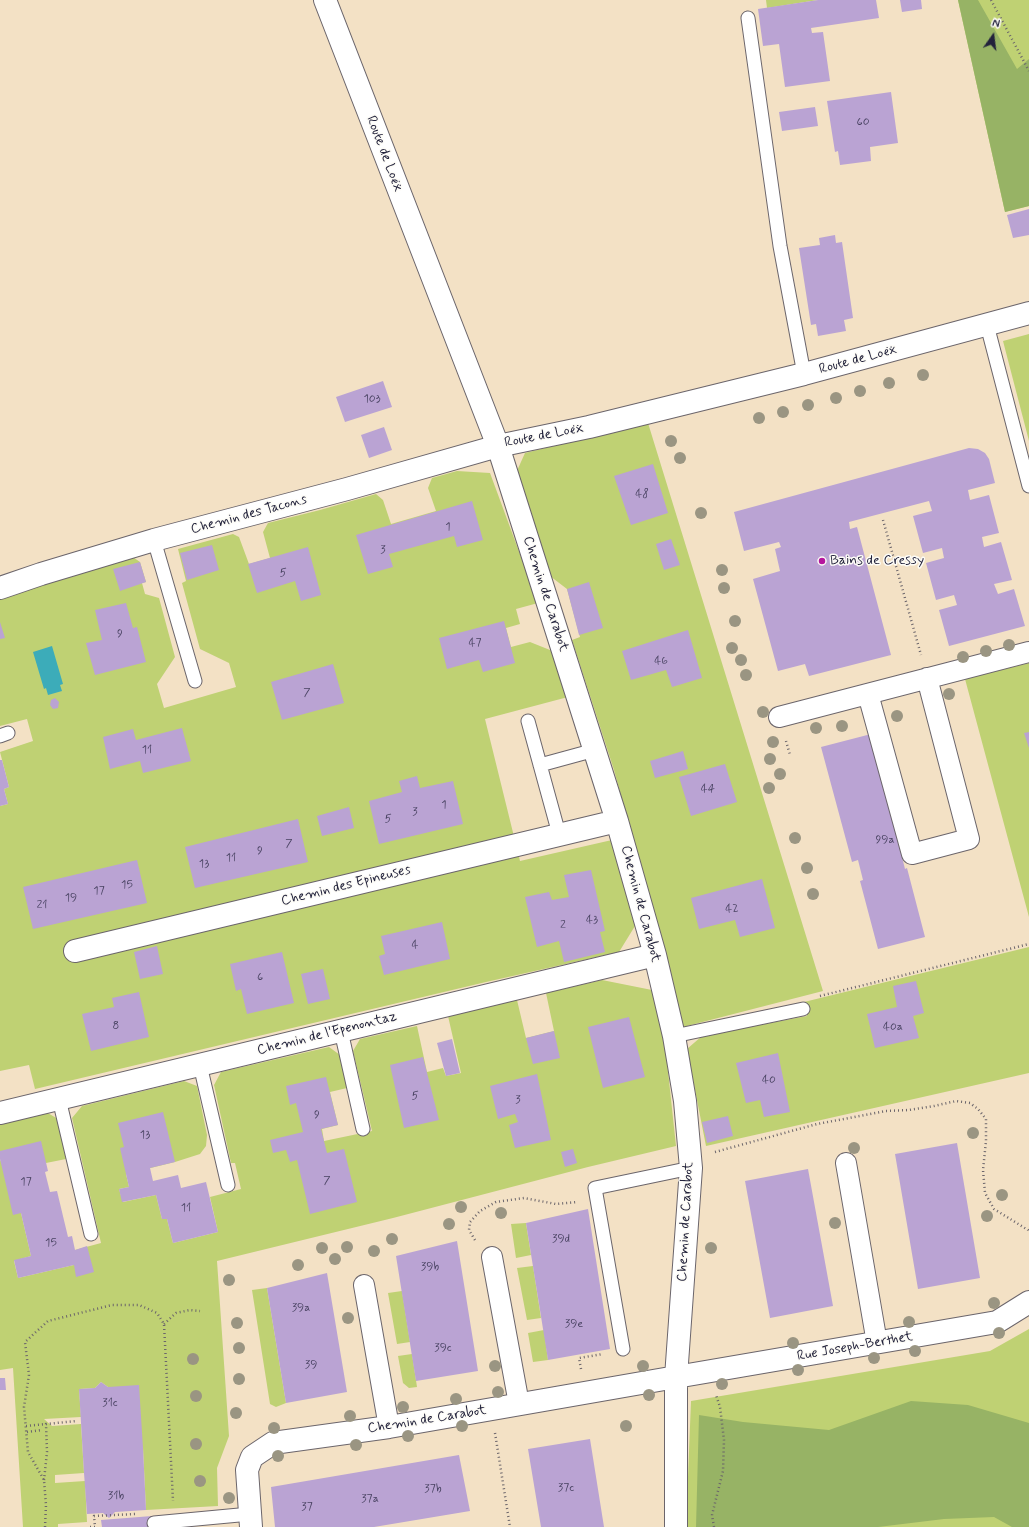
<!DOCTYPE html>
<html>
<head>
<meta charset="utf-8">
<style>
  body { margin:0 }
  #map { position:relative; width:1029px; height:1527px; overflow:hidden; background:#f3e1c5; font-family:Mynerve,sans-serif }
  canvas { display:block }
  .north { position:absolute; left:973px; top:16px; width:40px; height:40px; -webkit-text-stroke:3px #fdfcf7; paint-order:stroke; rotate:14deg; font-size:11px; font-weight:700; line-height:16px; text-align:center; color:#22223b }
  .north::after { content:''; display:block; margin:auto; width:14px; height:18px; background:#22223b; clip-path:polygon(50% 0,100% 100%,50% 72%,0 100%) }
</style>
</head>
<body>
<div id="map">
<canvas width="1029" height="1527"></canvas>
<div class="north">N</div>
</div>
<script>
const ctx = document.querySelector('canvas').getContext('2d');
ctx.lineJoin = 'round';
function paint(path, color) { ctx.fillStyle = color; ctx.fill(path, 'evenodd'); }
const toPath = rows => new Path2D(rows.map(r => 'M' + r).join(''));
function trace(path, color, width, dash) { ctx.strokeStyle = color; ctx.lineWidth = width; ctx.lineCap = dash ? 'butt' : 'round'; ctx.setLineDash(dash || []); ctx.stroke(path); }
function write(font, color, halo, rows, align = 'center') {
  ctx.font = font + ' Mynerve,sans-serif'; ctx.lineWidth = 3; ctx.setLineDash([]); ctx.textBaseline = 'middle'; ctx.strokeStyle = halo; ctx.fillStyle = color; for (const [text, x, y, turn = 0] of rows) {
    ctx.save(); ctx.translate(x, y); ctx.rotate((+turn || 0) * Math.PI / 180); ctx.textAlign = isNaN(turn) ? turn : align; if (halo) ctx.strokeText(text, 0, 0); ctx.fillText(text, 0, 0); ctx.restore();
  }
}
paint(toPath([
  [766,0,818,0,767,8],
  [958,0,1029,0,1029,206,1005,212],
  [1029,334,1029,441,1003,341],
  [648,423,823,991,683,1027,614,770,572,640,580,637,567,589,550,576,516,473,525,453],
  [457,471,490,473,538,603,516,609,520,624,506,628,511,647,530,642,555,652,568,697,485,719,520,861,612,840,635,926,619,952,486,982,35,1089,29,1065,0,1071,0,806,8,804,4,789,9,787,0,752,33,741,27,719,0,726,0,596,130,555,140,562,146,582,142,583,145,594,159,598,175,657,157,684,164,708,236,687,229,663,200,649,182,583,186,581,178,549,233,534,239,537,249,564,270,558,263,532,268,523,320,510,376,494,383,500,391,524,436,511,428,488,432,478],
  [1029,663,1029,917,965,679],
  [1029,947,1029,1073,706,1146,687,1049,702,1036,807,1016,804,1002],
  [602,980,652,990,664,1034,676,1146,588,1167,393,1218,217,1261,229,1436,217,1468,218,1506,146,1510,143,1448,108,1387,101,1382,95,1388,79,1389,81,1417,44,1419,52,1426,81,1424,84,1473,55,1475,55,1483,85,1481,87,1522,58,1524,58,1527,23,1527,13,1368,0,1370,0,1159,21,1213,31,1256,14,1261,18,1278,78,1264,75,1250,101,1243,72,1118,82,1106,184,1081,197,1086,207,1135,206,1146,200,1154,175,1162,126,1174,129,1187,119,1189,123,1202,156,1195,162,1219,167,1219,173,1243,218,1232,210,1197,241,1189,235,1163,231,1163,214,1085,221,1072,329,1047,340,1055,347,1088,330,1092,338,1125,322,1129,324,1141,372,1131,353,1051,360,1039,417,1026,427,1072,443,1068,446,1076,461,1073,448,1016,517,1000,526,1038,554,1031,546,993],
  [46,1112,58,1119,66,1159,46,1163,0,1151,0,1123],
  [526,1223,531,1255,516,1258,511,1224],
  [533,1266,541,1318,527,1320,517,1268],
  [267,1288,286,1403,276,1407,270,1404,252,1290],
  [402,1291,410,1342,397,1344,388,1293],
  [1029,1329,1029,1527,686,1527,691,1401,990,1351],
  [544,1330,548,1360,533,1362,528,1333],
  [412,1354,417,1387,409,1388,403,1383,398,1356]
]), '#bfd173');
paint(toPath([
  [958,0,978,0,1017,69,1029,59,1029,206,1005,212],
  [911,1401,968,1405,1029,1423,1029,1527,1012,1527,994,1517,944,1519,878,1527,696,1527,699,1415,743,1422,829,1430]
]), '#97b365');
paint(toPath([
  [52,646,63,684,60,685,62,691,48,695,46,688,44,689,33,652]
]), '#3cacb9');
paint(toPath([
  [818,0,876,0,879,18,811,28,812,33,823,32,830,81,785,87,779,44,763,46,758,9],
  [900,0,921,0,922,9,902,12],
  [891,92,898,143,870,147,871,161,840,165,838,151,835,152,827,101],
  [815,107,818,126,782,131,779,112],
  [1029,209,1029,235,1013,238,1007,215],
  [835,235,836,243,842,242,853,318,844,320,846,331,818,336,816,324,811,325,799,248,820,245,819,238],
  [383,381,392,407,345,422,336,397],
  [384,427,392,450,369,458,361,435],
  [969,448,978,449,985,453,989,459,995,483,968,490,970,500,989,495,999,533,982,537,984,547,1001,542,1012,580,994,584,998,594,1014,589,1025,626,949,646,939,610,957,605,954,595,936,600,926,563,944,558,942,548,923,553,913,516,932,511,929,501,849,522,850,529,857,527,891,655,809,676,805,664,778,671,753,579,780,571,775,549,781,547,779,542,744,551,734,512],
  [653,464,668,513,631,525,614,476],
  [472,501,483,540,457,547,454,536,389,554,393,567,368,574,356,535],
  [671,539,680,565,664,570,656,544],
  [212,545,219,570,187,580,180,553],
  [308,547,321,595,301,601,295,581,257,593,248,564],
  [140,562,146,582,120,591,113,569],
  [589,582,603,628,579,635,567,589],
  [126,603,133,628,137,627,146,662,95,675,86,643,102,640,95,610],
  [504,621,515,663,483,672,479,660,447,669,439,638],
  [0,622,5,638,0,639],
  [688,630,702,678,672,687,666,670,631,680,622,651],
  [333,664,344,703,282,720,271,682],
  [55,698,59,702,58,708,53,709,50,705,51,700],
  [182,728,191,761,143,773,140,761,110,769,103,737,133,729,136,740],
  [1029,732,1029,748,1024,733],
  [875,733,900,849,905,869,907,868,925,937,878,949,860,881,863,880,858,860,852,862,821,747],
  [683,751,688,769,655,778,650,761],
  [0,760,2,760,9,787,4,789,8,804,0,806],
  [725,764,737,802,691,816,679,777],
  [417,776,420,788,453,781,463,824,379,844,369,801,402,792,399,781],
  [349,807,354,828,322,836,317,816],
  [298,819,308,862,195,888,185,847],
  [137,860,147,903,33,929,23,887],
  [591,870,605,931,600,932,605,952,564,962,559,941,537,947,525,897,549,892,552,900,569,897,564,875],
  [762,879,775,928,740,937,735,920,699,929,691,898],
  [442,922,450,959,384,975,379,956,385,954,381,936],
  [157,946,163,974,140,979,134,952],
  [282,952,294,1003,247,1014,241,989,236,991,230,964],
  [323,969,330,999,308,1004,301,974],
  [916,981,924,1013,913,1016,919,1038,875,1048,867,1014,897,1007,893,986],
  [139,992,149,1037,91,1051,82,1014,114,1007,112,998],
  [629,1017,645,1077,603,1088,588,1027],
  [554,1031,560,1058,533,1064,526,1038],
  [452,1039,460,1073,446,1076,437,1043],
  [778,1053,790,1112,764,1117,760,1100,746,1103,736,1063],
  [423,1057,439,1120,404,1128,390,1065],
  [537,1074,551,1140,515,1148,509,1125,518,1122,515,1114,498,1119,490,1086],
  [326,1077,338,1125,321,1129,327,1153,344,1149,357,1202,310,1214,297,1160,290,1162,286,1150,273,1153,270,1140,303,1132,296,1103,290,1105,286,1086],
  [163,1112,175,1162,150,1168,153,1181,178,1175,181,1188,206,1182,218,1232,173,1243,167,1219,162,1219,156,1195,122,1202,119,1189,129,1187,120,1148,124,1147,118,1123],
  [728,1116,733,1136,707,1143,702,1122],
  [41,1141,48,1171,45,1172,50,1192,57,1191,68,1237,72,1236,75,1250,87,1246,94,1272,76,1277,74,1265,18,1278,14,1260,31,1256,21,1213,13,1215,0,1159,0,1151],
  [957,1143,980,1278,918,1289,895,1154],
  [573,1149,577,1163,565,1167,561,1152],
  [808,1169,833,1306,770,1318,745,1181],
  [588,1209,610,1349,548,1360,526,1223],
  [457,1241,478,1371,416,1381,396,1256],
  [327,1273,347,1392,286,1403,267,1288],
  [0,1378,5,1378,6,1390,0,1390],
  [101,1382,108,1387,139,1385,143,1448,146,1510,115,1512,109,1518,103,1513,87,1514,84,1473,79,1389,95,1388],
  [590,1439,604,1527,541,1527,528,1449],
  [459,1455,470,1511,374,1527,275,1527,271,1487],
  [152,1516,153,1527,102,1527,101,1520]
]), '#baa3d3');
const service = toPath([
  [748,18,780,246,804,374],
  [987,325,1029,486],
  [154,540,195,681],
  [528,721,559,834],
  [0,736,8,733],
  [540,765,595,750],
  [341,1031,363,1129],
  [674,1036,803,1009],
  [200,1065,228,1185],
  [59,1099,91,1234],
  [623,1349,595,1188,691,1168],
  [154,1523,250,1514]
]);
const pedestrian = toPath([
  [868,694,912,854,969,839,927,678],
  [779,717,1029,652],
  [846,1163,877,1343],
  [492,1257,519,1404],
  [364,1285,389,1427]
]);
const minor = toPath([
  [0,588,41,574,154,540,347,489,498,446,617,821,655,955,674,1036,685,1101,691,1168,676,1377,389,1427,273,1443,252,1457,247,1470,251,1527],
  [75,951,617,821],
  [0,1113,655,955],
  [676,1527,676,1377,997,1322,1029,1302]
]);
const tertiary = toPath([
  [325,0,498,446,589,427,804,374,1029,313]
]);
trace(service, '#6b656b', 15);
trace(pedestrian, '#6b656b', 22);
trace(minor, '#6b656b', 24);
trace(tertiary, '#6b656b', 24);
trace(toPath([
  [991,0,1029,71],
  [883,520,921,655],
  [786,741,790,755],
  [820,996,1029,944],
  [715,1152,817,1124,849,1118,886,1111,909,1110,934,1106,956,1101,970,1103,978,1109,986,1119,986,1141,983,1170,985,1193,994,1209,1028,1230,1029,1233],
  [475,1240,469,1230,470,1222,480,1211,496,1202,524,1198,556,1204,577,1202],
  [164,1324,176,1313,190,1310,200,1311],
  [581,1369,579,1358,603,1354],
  [26,1426,46,1424],
  [27,1432,42,1430],
  [495,1433,510,1527],
  [44,1480,47,1452,46,1424,77,1421],
  [45,1527,46,1505,44,1480,28,1452,24,1407,29,1375,25,1342,48,1321,112,1305,139,1305,157,1313,164,1324,173,1501],
  [90,1527,95,1527,94,1516,136,1514],
  [714,1527,712,1515,723,1471,724,1440,720,1407,716,1395]
]), '#6b656b', 2.5, [1, 3]);
trace(service, '#fff', 13);
trace(pedestrian, '#fff', 20);
trace(minor, '#fff', 22);
trace(tertiary, '#fff', 22);
ctx.fillStyle = '#9a9582';
for (const [x, y] of [
  [923,375],
  [889,383],
  [860,391],
  [836,398],
  [808,405],
  [783,412],
  [759,418],
  [671,441],
  [680,458],
  [701,513],
  [722,570],
  [724,588],
  [735,621],
  [1009,645],
  [732,648],
  [986,651],
  [963,657],
  [741,660],
  [746,675],
  [949,694],
  [763,712],
  [897,716],
  [842,726],
  [816,728],
  [773,742],
  [770,759],
  [780,774],
  [769,788],
  [795,838],
  [807,868],
  [813,894],
  [973,1133],
  [854,1148],
  [1002,1195],
  [461,1207],
  [501,1213],
  [987,1216],
  [835,1223],
  [449,1224],
  [392,1239],
  [347,1247],
  [322,1248],
  [711,1248],
  [374,1251],
  [335,1259],
  [298,1265],
  [229,1280],
  [994,1303],
  [348,1318],
  [909,1322],
  [237,1323],
  [999,1333],
  [793,1343],
  [239,1348],
  [915,1351],
  [874,1358],
  [193,1359],
  [495,1366],
  [643,1366],
  [798,1370],
  [239,1379],
  [722,1384],
  [498,1392],
  [649,1395],
  [196,1396],
  [456,1399],
  [403,1407],
  [236,1413],
  [350,1416],
  [462,1426],
  [626,1426],
  [274,1428],
  [408,1436],
  [196,1444],
  [356,1445],
  [278,1456],
  [200,1481],
  [229,1498]
]) { ctx.beginPath(); ctx.arc(x, y, 6, 0, 2 * Math.PI); ctx.fill(); }
for (const [x, y, r, color] of [
  [822,561,4,"#b5179e"]
]) { const dot = new Path2D(); dot.arc(x, y, r, 0, 2 * Math.PI); ctx.fillStyle = color; ctx.fill(dot); trace(dot, '#fdfcf7', 1.5); }
write('12px', '#484261', null, [
  ["60",863,122],
  ["103",372,399],
  ["48",642,494],
  ["1",448,527],
  ["3",383,550],
  ["5",283,573],
  ["9",120,634],
  ["47",475,643],
  ["46",661,661],
  ["7",307,693],
  ["11",147,750],
  ["44",708,789],
  ["1",444,805],
  ["3",415,812],
  ["5",388,819],
  ["99a",885,840],
  ["7",289,844],
  ["9",260,851],
  ["11",231,858],
  ["13",204,864],
  ["15",127,885],
  ["17",99,891],
  ["19",71,898],
  ["21",42,905],
  ["42",732,909],
  ["43",592,920],
  ["2",563,925],
  ["4",415,945],
  ["6",260,977],
  ["8",116,1026],
  ["40a",893,1027],
  ["40",769,1080],
  ["5",415,1096],
  ["3",518,1100],
  ["9",317,1115],
  ["13",145,1135],
  ["7",327,1181],
  ["17",26,1182],
  ["11",186,1208],
  ["39d",561,1239],
  ["15",51,1243],
  ["39b",430,1267],
  ["39a",301,1308],
  ["39e",574,1324],
  ["39c",443,1348],
  ["39",311,1365],
  ["31c",110,1403],
  ["37c",566,1488],
  ["37b",433,1489],
  ["31b",116,1496],
  ["37a",370,1499],
  ["37",307,1507]
]);
write('14px', '#22223b', '#fdfcf7', [
  ["Route de Loëx",384,154,69],
  ["Route de Loëx",858,360,-15],
  ["Route de Loëx",544,436,-11],
  ["Chemin des Tacons",249,515,-15],
  ["Chemin de Carabot",545,594,72],
  ["Chemin des Epineuses",346,886,-14],
  ["Chemin de Carabot",640,904,75],
  ["Chemin de l'Epenontaz",327,1034,-14],
  ["Chemin de Carabot",686,1222,-87],
  ["Rue Joseph-Berthet",855,1347,-10],
  ["Chemin de Carabot",427,1420,-9]
]);
write('14px', '#22223b', '#fdfcf7', [
  ["Bains de Cressy",830,561]
], 'left');
</script>
</body>
</html>
